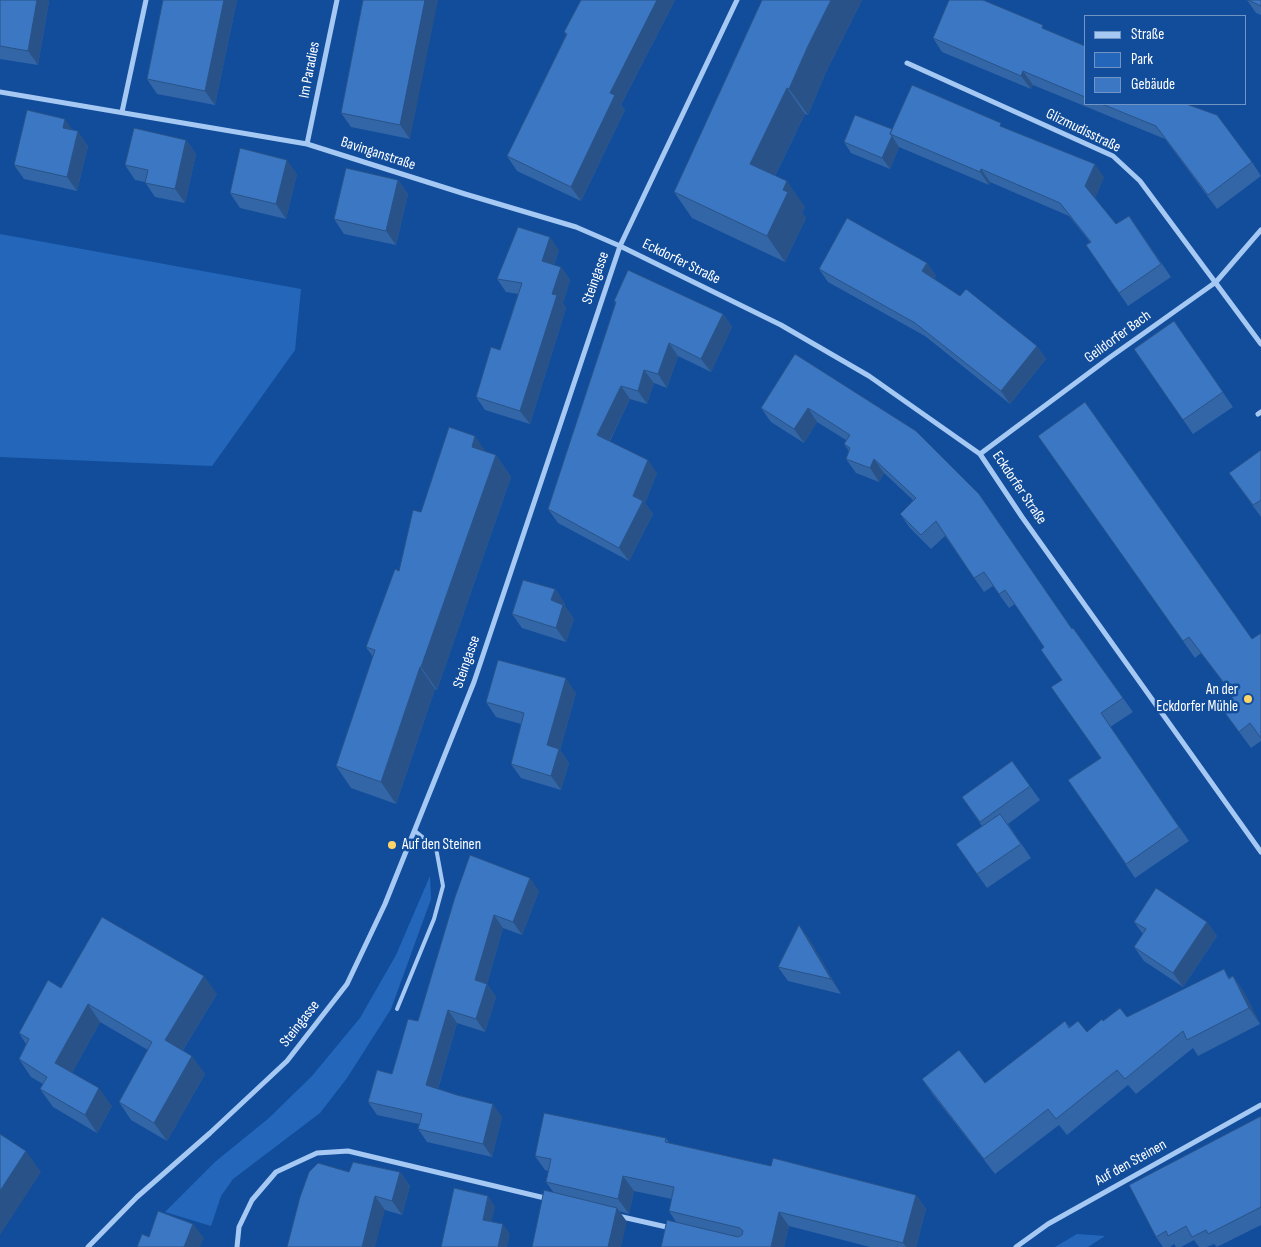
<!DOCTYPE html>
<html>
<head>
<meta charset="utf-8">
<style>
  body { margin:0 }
  #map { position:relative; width:1261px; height:1247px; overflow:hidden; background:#124d9b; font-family:"Sofia Sans Condensed",sans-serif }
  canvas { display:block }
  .legend { position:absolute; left:1084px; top:15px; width:162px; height:90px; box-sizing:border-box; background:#124d9b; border:1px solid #7194c3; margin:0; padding:6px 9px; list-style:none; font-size:15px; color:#fff }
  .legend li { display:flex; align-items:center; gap:10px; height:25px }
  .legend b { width:25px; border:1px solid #7194c3 }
</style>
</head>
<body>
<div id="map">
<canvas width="1261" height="1247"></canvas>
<ul class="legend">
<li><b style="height:6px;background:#a6c9f4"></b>Straße</li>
<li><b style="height:14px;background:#2467ba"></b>Park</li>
<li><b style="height:14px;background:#3b77c2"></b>Gebäude</li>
</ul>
</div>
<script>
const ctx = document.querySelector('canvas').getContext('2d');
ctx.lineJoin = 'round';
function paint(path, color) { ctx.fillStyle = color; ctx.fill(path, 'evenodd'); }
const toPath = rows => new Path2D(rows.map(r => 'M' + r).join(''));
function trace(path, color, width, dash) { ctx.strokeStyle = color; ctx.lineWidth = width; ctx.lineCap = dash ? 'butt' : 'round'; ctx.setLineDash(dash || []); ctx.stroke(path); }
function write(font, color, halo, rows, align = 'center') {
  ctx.font = font + ' "Sofia Sans Condensed",sans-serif'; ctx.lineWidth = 5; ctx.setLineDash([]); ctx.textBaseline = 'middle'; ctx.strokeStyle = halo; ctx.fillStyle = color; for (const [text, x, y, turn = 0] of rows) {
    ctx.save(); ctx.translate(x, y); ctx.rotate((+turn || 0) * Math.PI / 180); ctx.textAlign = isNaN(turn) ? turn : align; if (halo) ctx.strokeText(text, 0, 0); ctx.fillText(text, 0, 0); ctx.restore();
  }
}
paint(toPath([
  [0,234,301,289,295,350,212,466,0,457],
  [430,876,431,899,391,1009,347,1078,320,1113,233,1179,221,1196,211,1226,165,1212,215,1162,269,1118,312,1076,360,1018,396,955],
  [1077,1234,1105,1236,1088,1247,1055,1247]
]), '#2467ba');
trace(toPath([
  [397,1009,434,919,443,886,436,848,415,831]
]), '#a6c9f4', 4);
trace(toPath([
  [907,63,1113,156,1140,181,1261,344],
  [0,92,307,144,465,194,576,227,620,246,781,325,869,376,980,454,1022,517,1261,852],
  [122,112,146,0],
  [307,144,337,0],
  [1258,414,1261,412],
  [980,454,1109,358,1216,282,1261,230],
  [618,1216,671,1228],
  [88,1247,137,1197,210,1133,287,1061,347,984,385,904,474,682,620,246,737,0],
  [237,1247,239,1227,252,1200,276,1172,317,1153,348,1151,549,1199],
  [1016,1247,1048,1224,1261,1105]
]), '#a6c9f4', 5);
paint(toPath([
  [0,0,49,1,38,65,0,59],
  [163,0,237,0,215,105,157,94,147,79],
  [363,0,410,139,351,127,341,113],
  [581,0,675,0,621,105,625,110,581,201,517,171,507,156,566,35,564,32],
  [762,0,862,0,826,72,808,115,805,114,775,176,805,207,802,213,806,218,785,262,692,218,674,192],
  [1247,0,1261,0,1261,15,1256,13],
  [1046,30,1085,46,1085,104,1186,104,1252,162,1261,176,1217,209,1165,139,1033,85,1031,89,942,52,933,38],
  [1004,128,1104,177,1095,198,1116,224,1129,216,1171,277,1128,306,1086,245,1090,242,1069,216,990,182,989,185,899,147,890,169,851,153,844,142,892,129],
  [73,130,88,146,77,191,24,179,14,165],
  [186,140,196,154,185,203,155,197,145,182,135,180,125,165],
  [297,174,286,219,240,208,230,193],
  [398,180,408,194,396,245,344,234,334,219],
  [559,250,554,265,561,267,570,280,563,303,566,308,530,424,485,410,476,397,500,350,518,294,506,292,497,279],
  [927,263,936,276,934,279,1037,346,1046,359,1010,404,925,336,828,282,819,269],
  [614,301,723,314,732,327,711,372,678,356,667,388,654,383,647,404,630,399,610,441,657,473,645,503,653,514,629,561,558,523,548,509,615,304],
  [1174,321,1233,407,1193,434,1134,349],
  [795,354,1072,629,1073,628,1133,712,1110,727,1189,841,1135,878,1068,780,1101,758,1062,680,1044,647,1015,604,1009,608,993,586,984,592,945,536,931,549,910,528,900,514,913,500,884,473,879,482,856,473,846,459,849,451,844,444,846,440,817,422,804,443,771,422,761,408],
  [1038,436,1252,639,1261,633,1261,741,1251,748,1220,706,1233,696,1201,653,1195,658],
  [1261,450,1261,517,1229,473],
  [486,452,496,455,511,477,437,690,435,689,396,804,351,788,336,766,373,657,366,647,399,571,421,512],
  [555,589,565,604,564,605,574,619,566,642,522,628,512,614],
  [576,693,560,750,569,763,561,790,521,778,511,764,521,724,496,717,486,702],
  [1012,761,1040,800,1008,824,1031,858,987,888,956,844,982,826,962,797],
  [539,891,522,935,503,928,487,984,496,997,485,1032,457,1023,438,1089,502,1117,492,1157,427,1142,418,1129,419,1124,377,1115,368,1102,392,1074,418,1021,455,897],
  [1134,922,1207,922,1217,936,1183,987,1144,961,1134,947,1143,934],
  [799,925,809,939,841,994,788,981,778,967],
  [1233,976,1244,992,1260,1024,1198,1056,1193,1048,1136,1094,1128,1085,1067,1135,1059,1125,995,1174,933,1095,922,1079,985,1083,1065,1021,1070,1027,1087,1032,1103,1021,1127,1017],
  [61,988,217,994,183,1050,205,1074,167,1141,131,1120,119,1102,148,1050,100,1022,72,1073,112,1106,97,1133,53,1107,40,1089,43,1084,31,1077,19,1059,26,1044,19,1033],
  [1261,1116,1261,1225,1217,1247,1214,1244,1207,1247,1199,1247,1194,1240,1181,1247,1176,1247,1174,1244,1170,1247,1163,1247,1156,1237],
  [666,1138,669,1143,771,1166,916,1195,926,1209,916,1247,870,1247,789,1226,784,1247,661,1247,676,1222,669,1211,672,1199,634,1191,629,1214,619,1211,627,1222,554,1193,546,1182,548,1171,545,1170,535,1156],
  [349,1172,400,1172,410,1186,402,1215,385,1210]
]), '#3366a7');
paint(toPath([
  [37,0,49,0,49,1,38,65,28,51],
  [224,0,237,0,215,105,205,91],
  [425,0,438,0,410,139,400,125],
  [657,0,675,0,621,105,625,110,581,201,571,187,610,93],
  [831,0,862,0,826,72,808,115,789,89,808,46],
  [1023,71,1033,85,1031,89,1021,76],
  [787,88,805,114,768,190,750,164],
  [65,119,75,133,63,128],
  [78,131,88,146,77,191,67,177],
  [892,136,899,147,890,169,882,158],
  [186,140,196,154,185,203,175,189],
  [287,160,297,174,286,219,276,204],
  [1095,164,1104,177,1095,199,1085,186],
  [981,169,990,182,989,185,980,172],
  [398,180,408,194,396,245,386,231],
  [787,181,805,207,802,213,806,218,785,262,767,236,783,190],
  [550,237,559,250,551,274,542,261],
  [927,263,936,276,932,284,922,271],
  [561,267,570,280,563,303,566,308,530,424,520,411,552,294],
  [723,314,732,327,711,372,701,359],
  [669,343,678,356,667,388,658,374],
  [1037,346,1046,359,1010,404,1001,391],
  [644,370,654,383,647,404,638,391],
  [621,386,630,399,606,448,597,435],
  [808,408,817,422,804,443,794,429],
  [475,436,490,458,472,447],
  [496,455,511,477,437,690,421,667],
  [874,459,884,473,879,482,870,468],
  [648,460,657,473,645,503,653,514,629,561,619,548,633,496],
  [555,589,565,604,564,605,574,619,566,642,556,628,551,600],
  [420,667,435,689,396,804,381,782],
  [566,678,576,693,560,750,569,763,561,790,551,776,547,745],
  [530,878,539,891,522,935,513,922],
  [494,915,503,928,487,984,496,997,485,1032,476,1019,475,980],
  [1207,922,1217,936,1183,987,1173,973],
  [799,925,809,939,841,994,831,979],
  [204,976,217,994,178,1058,165,1040],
  [1233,976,1244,992,1260,1024,1249,1008],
  [88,1004,100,1022,68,1081,55,1063],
  [448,1010,457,1023,435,1098,426,1085],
  [192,1056,205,1074,167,1141,154,1123],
  [99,1088,112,1106,97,1133,85,1115],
  [493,1104,502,1117,492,1157,483,1144],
  [26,1151,41,1172,0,1235,0,1191],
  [400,1172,410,1186,402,1215,392,1201],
  [623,1176,634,1191,629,1214,618,1199],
  [916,1195,926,1209,916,1247,906,1247,903,1243],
  [375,1196,385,1210,375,1247,362,1247],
  [488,1196,495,1206,490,1230,483,1220],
  [617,1208,627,1222,621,1247,608,1247],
  [779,1212,789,1226,784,1247,771,1247],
  [193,1224,204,1238,200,1247,184,1247],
  [503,1224,510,1234,507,1247,498,1247]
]), '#295388');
const building = toPath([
  [0,0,37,0,28,51,0,46,0,0],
  [163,0,224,0,205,91,147,79,163,0],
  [363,0,425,0,400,125,341,113,363,0],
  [581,0,657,0,610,93,615,95,571,187,507,156,567,34,564,32,581,0],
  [762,0,831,0,808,46,789,89,787,88,750,164,787,181,783,190,788,192,767,236,674,192,762,0],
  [949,0,983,0,1043,25,1042,28,1085,46,1085,97,1023,71,1021,76,933,38,949,0],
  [1248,0,1261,0,1261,6,1248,0],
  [912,85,1001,123,1000,126,1095,164,1085,186,1116,224,1129,216,1161,264,1119,293,1086,245,1091,242,1060,203,981,169,980,172,890,134,912,85],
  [1102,104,1186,104,1217,115,1252,162,1208,195,1156,126,1102,104],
  [27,110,65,119,63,128,78,131,67,177,14,165,27,110],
  [855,115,892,129,890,134,892,136,882,158,844,142,855,115],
  [134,128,186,140,175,189,145,183,148,170,125,165,134,128],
  [240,148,287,160,276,204,230,193,240,148],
  [346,168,398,180,386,231,334,219,346,168],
  [847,218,927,263,922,271,960,296,966,289,1037,346,1001,391,915,323,819,269,847,218],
  [518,227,550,237,542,261,561,267,552,294,557,295,520,411,476,397,491,347,500,350,522,283,497,279,518,227],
  [628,270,723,314,701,359,669,343,658,374,644,370,638,391,621,386,597,435,648,460,633,496,643,501,619,548,548,509,616,302,614,301,628,270],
  [1174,321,1223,392,1183,420,1134,349,1174,321],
  [795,354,916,431,979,494,1072,629,1073,628,1123,698,1101,713,1179,827,1126,864,1068,780,1101,758,1051,687,1062,680,1041,650,1044,647,1005,590,999,594,984,572,974,578,936,521,921,535,900,514,916,498,874,459,870,468,846,459,850,448,844,444,850,435,808,408,794,429,761,408,795,354],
  [1085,402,1252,639,1261,633,1261,738,1250,723,1239,732,1220,706,1234,696,1189,637,1183,641,1038,436,1085,402],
  [449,427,475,436,472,447,496,455,421,667,420,667,381,782,336,766,375,650,366,647,395,569,399,571,413,510,421,512,449,427],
  [1261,450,1261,500,1253,505,1229,473,1261,450],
  [523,580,555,589,551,600,563,605,556,628,512,614,523,580],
  [498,660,566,678,547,745,559,749,551,776,511,764,524,713,486,702,498,660],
  [1012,761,1030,786,980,822,962,797,1012,761],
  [1000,814,1021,844,977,874,956,844,1000,814],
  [470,855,530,878,513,922,494,915,475,980,487,984,476,1019,448,1010,426,1085,457,1095,493,1104,483,1144,418,1129,422,1114,368,1102,377,1070,392,1074,408,1019,418,1021,455,897,470,855],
  [1156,888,1207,922,1173,973,1134,947,1146,929,1134,922,1156,888],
  [102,917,204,976,165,1040,192,1056,154,1123,119,1102,152,1042,88,1004,55,1063,99,1088,85,1115,40,1089,47,1077,19,1059,29,1039,19,1033,48,980,61,988,102,917],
  [799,925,831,979,778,967,799,925],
  [1224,969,1229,979,1233,976,1249,1008,1187,1040,1183,1031,1125,1079,1117,1070,1056,1119,1048,1109,984,1159,922,1079,959,1050,985,1083,1065,1021,1069,1028,1078,1021,1087,1032,1102,1019,1103,1021,1120,1008,1127,1017,1224,969],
  [544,1113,666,1138,665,1142,771,1166,773,1158,916,1195,903,1243,779,1212,771,1247,661,1247,667,1220,738,1237,742,1235,743,1231,740,1228,669,1211,674,1187,623,1176,618,1199,546,1182,551,1159,535,1156,544,1113],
  [1261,1116,1261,1207,1208,1234,1206,1230,1192,1237,1186,1226,1168,1236,1166,1231,1156,1237,1129,1185,1261,1116],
  [0,1134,26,1151,0,1191,0,1134],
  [353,1162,400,1172,392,1201,375,1196,362,1247,287,1247,300,1197,309,1172,318,1163,349,1172,353,1162],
  [454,1188,488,1196,483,1220,503,1224,498,1247,441,1247,454,1188],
  [544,1190,617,1208,608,1247,532,1247,544,1190],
  [158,1211,193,1224,184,1247,137,1247,142,1234,149,1237,158,1211]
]);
paint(building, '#3b77c2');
trace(building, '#295388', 1);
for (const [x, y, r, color] of [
  [1248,699,5,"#ffd469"],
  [392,845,5,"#ffd469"]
]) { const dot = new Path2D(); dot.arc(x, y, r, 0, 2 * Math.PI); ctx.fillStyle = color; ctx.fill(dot); trace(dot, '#124d9b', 2); }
write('15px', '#fff', '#124d9b', [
  ["Im Paradies",310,70,-79],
  ["Glizmudisstraße",1083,131,26],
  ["Bavinganstraße",378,154,18],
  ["Eckdorfer Straße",681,262,26],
  ["Steingasse",596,278,-71],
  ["Geildorfer Bach",1118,337,-36],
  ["Eckdorfer Straße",1019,488,56],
  ["Steingasse",467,662,-71],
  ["Steingasse",300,1024,-52],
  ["Auf den Steinen",1131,1163,-29]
]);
write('15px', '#fff', '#124d9b', [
  ["An der",1238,690],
  ["Eckdorfer Mühle",1238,707],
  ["Auf den Steinen",402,845,"left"]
], 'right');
</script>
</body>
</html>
